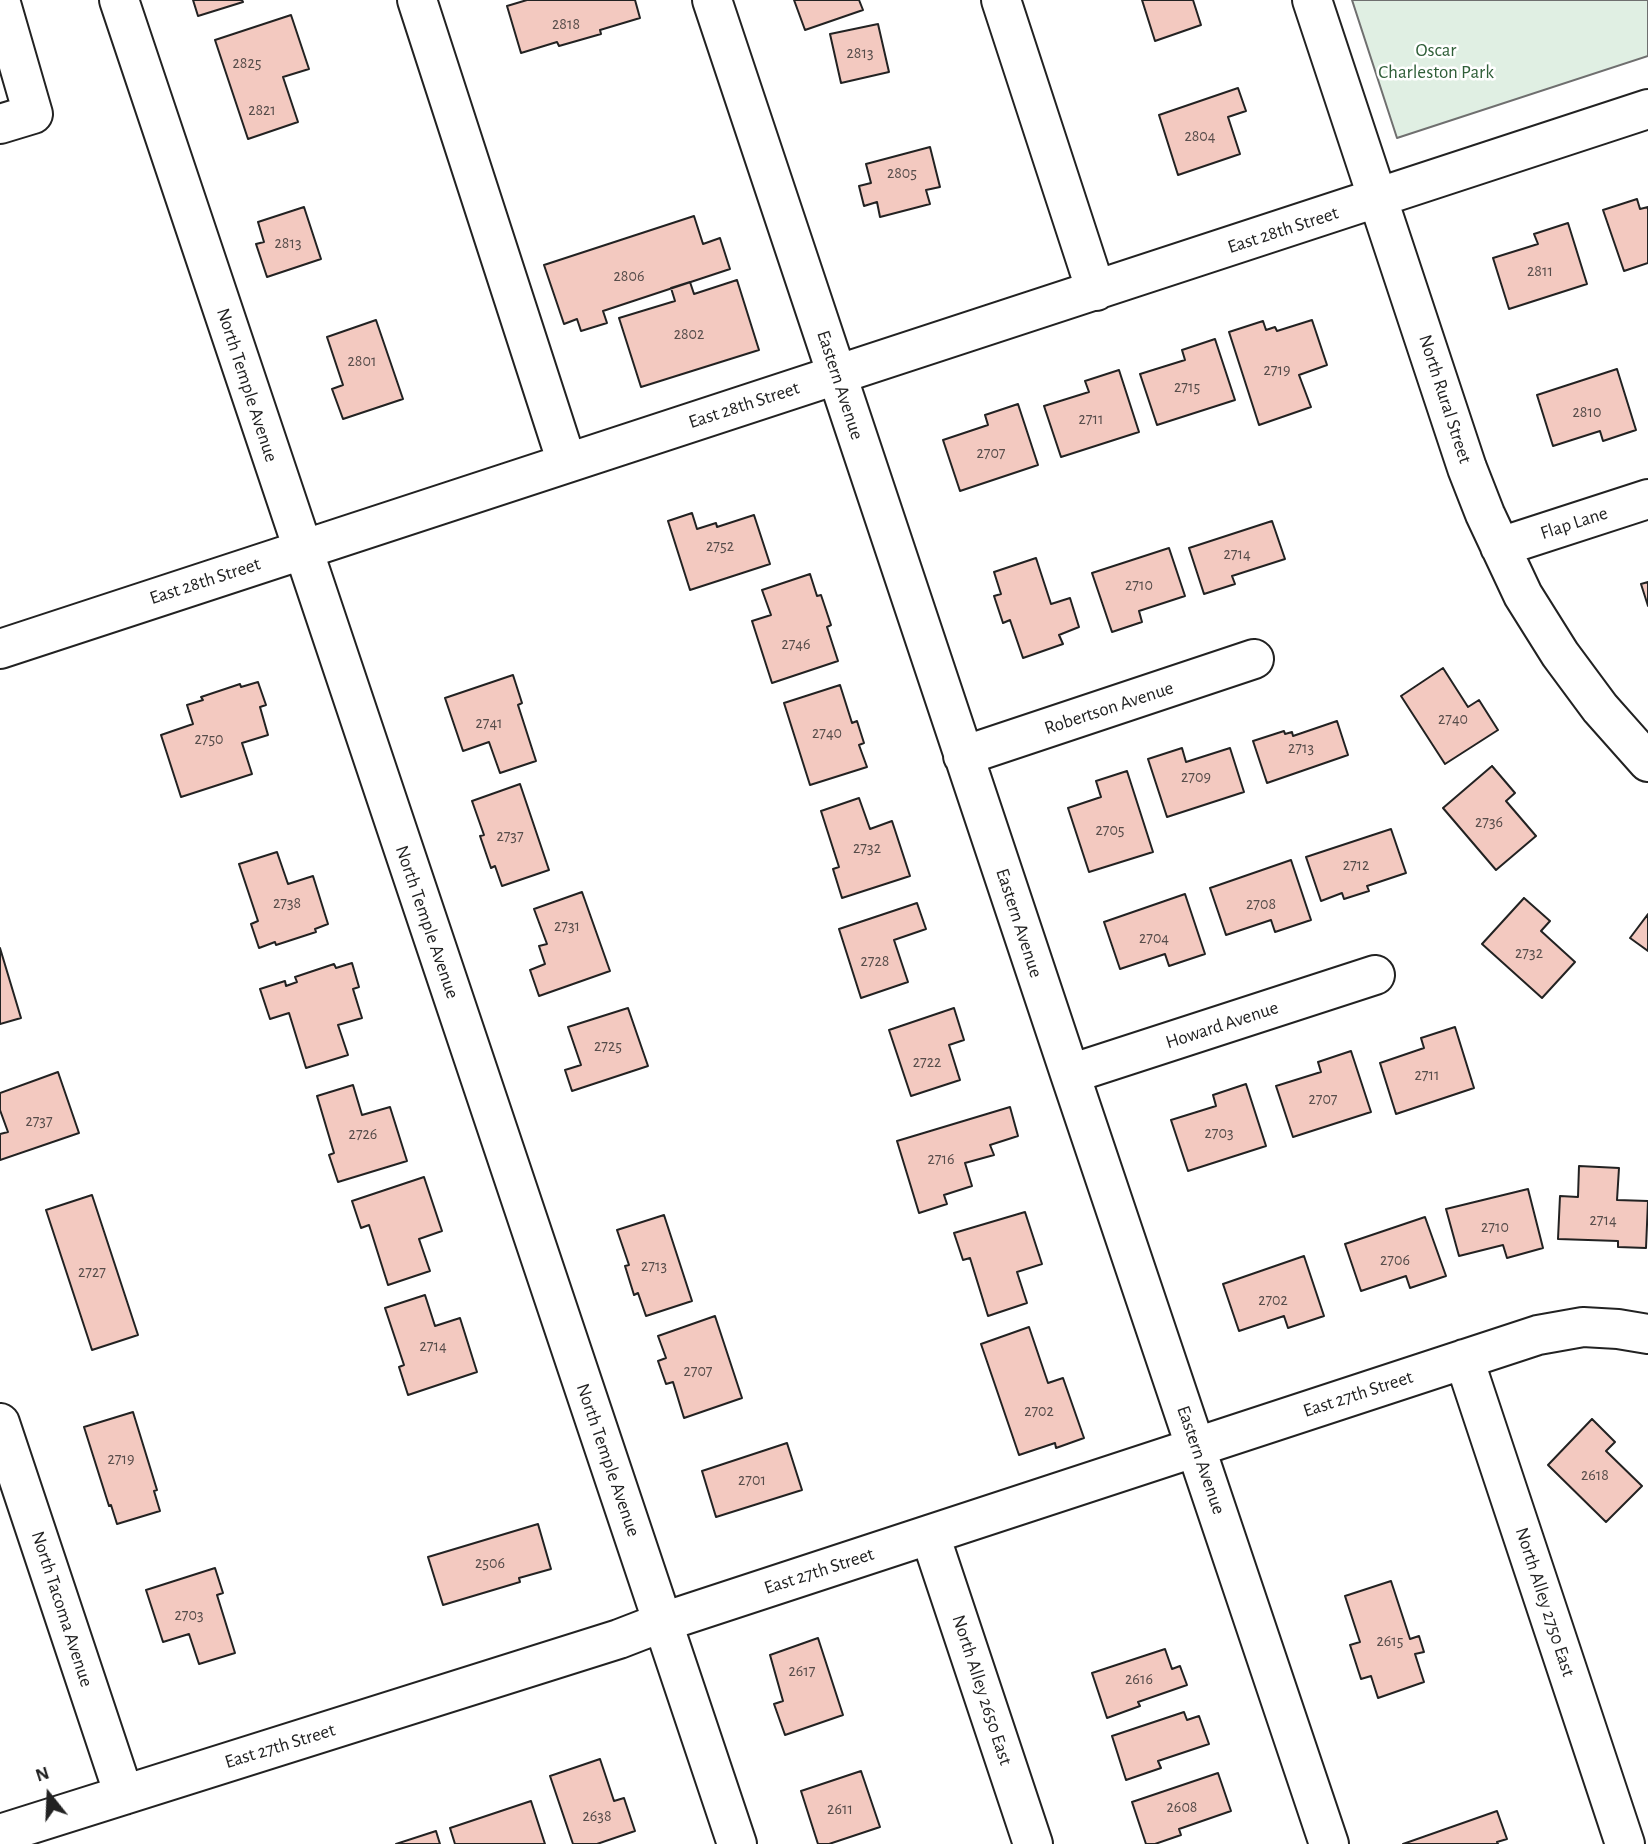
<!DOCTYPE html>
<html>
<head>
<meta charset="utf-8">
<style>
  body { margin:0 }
  #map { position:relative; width:1648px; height:1844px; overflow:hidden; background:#fff; font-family:"Alegreya Sans",sans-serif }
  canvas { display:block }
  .north { position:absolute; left:14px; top:1760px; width:70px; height:70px; -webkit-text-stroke:5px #fff; paint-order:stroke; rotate:342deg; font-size:19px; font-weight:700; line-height:28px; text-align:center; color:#222 }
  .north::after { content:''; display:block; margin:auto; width:24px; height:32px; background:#222; clip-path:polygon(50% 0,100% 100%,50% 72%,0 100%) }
</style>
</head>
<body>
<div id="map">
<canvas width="1648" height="1844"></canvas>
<div class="north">N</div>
</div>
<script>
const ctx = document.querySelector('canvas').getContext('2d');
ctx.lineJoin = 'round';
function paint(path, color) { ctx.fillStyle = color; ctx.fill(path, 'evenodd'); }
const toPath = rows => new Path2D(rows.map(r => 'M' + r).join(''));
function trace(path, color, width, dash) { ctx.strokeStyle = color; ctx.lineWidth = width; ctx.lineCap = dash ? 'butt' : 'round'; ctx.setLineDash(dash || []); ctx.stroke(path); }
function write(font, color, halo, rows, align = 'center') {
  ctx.font = font + ' "Alegreya Sans",sans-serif'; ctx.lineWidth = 5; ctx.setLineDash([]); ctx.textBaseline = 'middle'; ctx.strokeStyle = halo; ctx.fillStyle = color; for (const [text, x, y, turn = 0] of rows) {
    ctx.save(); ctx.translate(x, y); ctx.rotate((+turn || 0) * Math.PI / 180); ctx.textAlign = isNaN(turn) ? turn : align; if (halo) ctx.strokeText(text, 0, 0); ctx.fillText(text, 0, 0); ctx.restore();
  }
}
const green = toPath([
  [1352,0,1648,0,1648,56,1397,138,1352,0]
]);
paint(green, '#e0efe3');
trace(green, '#6f6f6f', 2);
const building = toPath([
  [193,0,242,0,243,2,198,16,193,0],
  [527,0,635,0,640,18,600,30,601,34,559,46,557,42,521,53,507,6,527,0],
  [794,0,859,0,863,10,805,30,794,0],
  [1142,0,1193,0,1201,25,1155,41,1142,0],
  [291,15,309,69,283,77,298,122,248,139,215,40,291,15],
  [878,24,889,72,841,83,830,34,878,24],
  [1238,88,1246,111,1228,117,1240,154,1178,175,1159,115,1238,88],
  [930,147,940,187,926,190,930,204,880,217,877,202,864,206,859,186,871,183,866,164,930,147],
  [1637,199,1640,209,1648,207,1648,263,1624,271,1603,210,1637,199],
  [304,207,321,259,267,277,256,244,264,242,258,222,304,207],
  [694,216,703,244,720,238,730,269,603,311,607,323,581,331,577,319,564,324,544,265,694,216],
  [1568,223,1587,284,1509,309,1493,258,1538,244,1534,234,1568,223],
  [737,280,759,350,641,387,619,318,675,301,671,288,690,282,694,294,737,280],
  [376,320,403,399,343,419,332,389,343,385,327,337,376,320],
  [1312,320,1327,365,1299,375,1311,407,1259,425,1229,332,1263,321,1266,330,1275,327,1277,331,1312,320],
  [1215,339,1235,400,1157,425,1140,374,1185,360,1182,350,1215,339],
  [1617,369,1636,430,1603,441,1600,431,1553,446,1537,395,1617,369],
  [1119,370,1139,432,1061,457,1044,406,1089,392,1085,381,1119,370],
  [1018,404,1038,465,960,491,943,440,988,425,985,415,1018,404],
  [692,513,697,529,716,523,717,527,754,515,770,564,690,590,668,521,692,513],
  [1272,521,1285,559,1232,576,1235,584,1204,594,1189,548,1272,521],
  [1169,548,1185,596,1139,611,1142,622,1112,632,1092,573,1169,548],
  [1036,558,1051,604,1070,598,1079,627,1059,635,1063,644,1023,658,1010,620,1003,623,994,596,1001,594,994,572,1036,558],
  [810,574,817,596,821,595,831,625,827,627,838,661,772,683,752,621,771,615,762,590,810,574],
  [1648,582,1648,606,1641,584,1648,582],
  [1443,668,1468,707,1479,700,1498,730,1445,764,1401,696,1443,668],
  [513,675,522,703,518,705,536,761,500,773,489,742,463,751,445,698,513,675],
  [258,682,266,705,260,707,268,735,242,743,252,774,181,797,161,735,193,724,187,705,203,700,201,697,240,684,241,687,258,682],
  [840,685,852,723,857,721,864,743,859,745,867,767,810,785,784,703,840,685],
  [1337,721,1348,755,1267,783,1253,741,1284,731,1285,734,1292,732,1293,736,1337,721],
  [1182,748,1186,762,1230,748,1244,792,1167,817,1148,759,1182,748],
  [1492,766,1515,793,1506,801,1536,836,1496,870,1443,808,1492,766],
  [1127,771,1153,852,1089,872,1068,808,1101,797,1096,781,1127,771],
  [520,784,549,870,502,886,495,866,491,868,480,836,484,835,472,801,520,784],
  [859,798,870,829,892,821,910,876,842,898,833,869,839,867,821,811,859,798],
  [1391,829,1406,873,1367,886,1369,891,1344,899,1342,893,1321,901,1306,857,1391,829],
  [277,852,288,884,313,876,328,924,315,929,316,932,276,945,275,942,259,948,251,924,258,921,239,864,277,852],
  [1291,860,1311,920,1275,932,1271,920,1226,935,1210,888,1291,860],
  [582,892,610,971,539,996,530,970,545,964,539,946,547,944,534,909,582,892],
  [1185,894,1205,954,1169,966,1165,954,1120,969,1104,922,1185,894],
  [1524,898,1550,921,1541,931,1575,962,1542,998,1482,944,1524,898],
  [917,903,926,929,894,940,908,982,861,998,839,929,917,903],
  [1648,914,1648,951,1630,938,1648,914],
  [0,948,21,1018,0,1024,0,948],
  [352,963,359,987,353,989,362,1018,338,1025,348,1055,306,1068,289,1013,270,1019,260,989,285,981,286,986,297,982,295,977,334,964,336,968,352,963],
  [628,1008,648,1066,572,1091,565,1070,581,1065,568,1027,628,1008],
  [954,1008,964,1040,949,1045,960,1080,911,1096,889,1030,954,1008],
  [1455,1027,1474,1088,1396,1114,1380,1063,1424,1048,1421,1038,1455,1027],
  [1351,1051,1371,1112,1293,1137,1276,1086,1321,1072,1318,1062,1351,1051],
  [58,1072,79,1133,0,1160,0,1134,8,1132,0,1110,0,1093,58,1072],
  [1246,1084,1266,1146,1188,1171,1171,1120,1216,1106,1213,1095,1246,1084],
  [353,1085,362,1115,390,1107,407,1161,338,1182,329,1155,334,1153,317,1096,353,1085],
  [1010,1107,1018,1136,990,1145,994,1155,965,1163,972,1186,944,1195,947,1204,919,1213,897,1141,1010,1107],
  [1579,1166,1619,1168,1617,1200,1648,1201,1646,1248,1618,1247,1618,1241,1558,1239,1560,1196,1578,1197,1579,1166],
  [424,1177,442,1231,419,1239,430,1271,388,1285,369,1225,361,1228,352,1201,424,1177],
  [1528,1189,1543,1248,1507,1258,1503,1245,1459,1256,1446,1209,1528,1189],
  [92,1195,138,1335,92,1350,46,1210,92,1195],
  [1025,1212,1042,1264,1017,1272,1027,1303,988,1316,970,1258,963,1260,954,1233,1025,1212],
  [664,1215,692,1301,646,1316,638,1293,634,1295,625,1266,629,1265,617,1230,664,1215],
  [1425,1217,1446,1276,1410,1288,1406,1276,1361,1291,1345,1244,1425,1217],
  [1304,1256,1324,1316,1288,1328,1284,1316,1239,1331,1223,1284,1304,1256],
  [425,1295,435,1326,460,1318,477,1372,408,1395,399,1367,404,1365,385,1308,425,1295],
  [715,1316,742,1398,684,1418,673,1382,666,1384,658,1361,666,1358,658,1336,715,1316],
  [1029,1327,1048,1383,1063,1378,1084,1438,1056,1448,1055,1443,1019,1455,981,1344,1029,1327],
  [133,1412,157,1490,154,1491,160,1511,117,1524,111,1505,109,1506,84,1427,133,1412],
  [1592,1419,1615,1442,1606,1451,1642,1486,1606,1522,1548,1465,1592,1419],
  [787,1443,802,1490,716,1517,702,1471,787,1443],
  [538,1524,551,1569,519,1578,520,1582,443,1605,428,1557,538,1524],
  [215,1568,223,1593,217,1595,235,1653,199,1664,189,1634,163,1642,146,1590,215,1568],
  [1391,1581,1410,1639,1419,1636,1424,1652,1415,1654,1424,1682,1378,1698,1371,1676,1361,1679,1350,1645,1360,1642,1345,1596,1391,1581],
  [818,1638,843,1715,785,1735,774,1704,783,1701,770,1655,818,1638],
  [1165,1649,1172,1669,1180,1666,1187,1685,1138,1702,1140,1706,1107,1718,1092,1673,1165,1649],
  [1184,1712,1187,1720,1199,1716,1209,1744,1158,1761,1161,1768,1126,1780,1112,1736,1184,1712],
  [600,1759,614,1801,624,1798,635,1831,597,1844,573,1844,550,1776,600,1759],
  [861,1771,880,1827,829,1844,818,1844,801,1791,861,1771],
  [1218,1773,1231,1811,1179,1829,1181,1835,1155,1844,1146,1844,1132,1802,1218,1773],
  [531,1801,545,1844,455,1844,450,1828,531,1801],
  [1497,1811,1507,1839,1497,1842,1498,1844,1403,1844,1497,1811],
  [436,1831,440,1844,396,1844,436,1831]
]);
paint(building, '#f3c9c0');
trace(building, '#222', 2);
const minor = toPath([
  [0,0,33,114,0,124],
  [119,0,737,1844],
  [417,0,567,463],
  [712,0,1070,1074,1329,1844],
  [1001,0,1096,291],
  [1312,0,1467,468,1485,514,1523,595,1560,654,1600,708,1648,762],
  [1500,547,1648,499],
  [0,649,1648,109],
  [963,756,1254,659],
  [1070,1074,1375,975],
  [1464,1359,1625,1844],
  [0,1423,124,1795],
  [930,1535,1033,1844],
  [0,1834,619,1639,663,1622,1538,1335,1583,1327,1618,1329,1648,1334]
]);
trace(minor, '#222', 42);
trace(minor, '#fff', 38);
write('16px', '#564c4a', null, [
  ["2818",566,24],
  ["2813",860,53],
  ["2825",247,63],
  ["2821",262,110],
  ["2804",1200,136],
  ["2805",902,173],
  ["2813",288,243],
  ["2811",1540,271],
  ["2806",629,276],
  ["2802",689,334],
  ["2801",362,361],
  ["2719",1277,370],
  ["2715",1187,387],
  ["2810",1587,412],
  ["2711",1091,419],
  ["2707",991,453],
  ["2752",720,546],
  ["2714",1237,554],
  ["2710",1139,585],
  ["2746",796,644],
  ["2740",1453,719],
  ["2741",489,723],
  ["2740",827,733],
  ["2750",209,739],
  ["2713",1301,748],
  ["2709",1196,777],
  ["2736",1489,822],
  ["2705",1110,830],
  ["2737",510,836],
  ["2732",867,848],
  ["2712",1356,865],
  ["2738",287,903],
  ["2708",1261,904],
  ["2731",567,926],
  ["2704",1154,938],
  ["2732",1529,953],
  ["2728",875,961],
  ["2725",608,1046],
  ["2722",927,1062],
  ["2711",1427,1075],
  ["2707",1323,1099],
  ["2737",39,1121],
  ["2703",1219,1133],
  ["2726",363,1134],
  ["2716",941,1159],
  ["2714",1603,1220],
  ["2710",1495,1227],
  ["2706",1395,1260],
  ["2713",654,1266],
  ["2727",92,1272],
  ["2702",1273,1300],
  ["2714",433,1346],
  ["2707",698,1371],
  ["2702",1039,1411],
  ["2719",121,1459],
  ["2618",1595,1475],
  ["2701",752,1480],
  ["2506",490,1563],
  ["2703",189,1615],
  ["2615",1390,1641],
  ["2617",802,1671],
  ["2616",1139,1679],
  ["2608",1182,1807],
  ["2611",840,1809],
  ["2638",597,1816]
]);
write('19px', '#2f5e38', '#fff', [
  ["Oscar",1436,50],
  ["Charleston Park",1436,72]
]);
write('19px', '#222', '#fff', [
  ["East 28th Street",1283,230,-18],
  ["North Temple Avenue",247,385,72],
  ["Eastern Avenue",840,385,72],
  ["North Rural Street",1445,399,72],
  ["East 28th Street",744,405,-18],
  ["Flap Lane",1574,523,-18],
  ["East 28th Street",205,581,-18],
  ["Robertson Avenue",1109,708,-18],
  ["North Temple Avenue",427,922,71],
  ["Eastern Avenue",1019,923,72],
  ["Howard Avenue",1222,1025,-18],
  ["East 27th Street",1358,1394,-18],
  ["North Temple Avenue",608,1460,71],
  ["Eastern Avenue",1201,1460,71],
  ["East 27th Street",819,1571,-18],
  ["North Alley 2750 East",1545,1602,72],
  ["North Tacoma Avenue",62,1609,72],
  ["North Alley 2650 East",982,1690,72],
  ["East 27th Street",280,1746,-17]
]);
</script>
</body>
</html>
